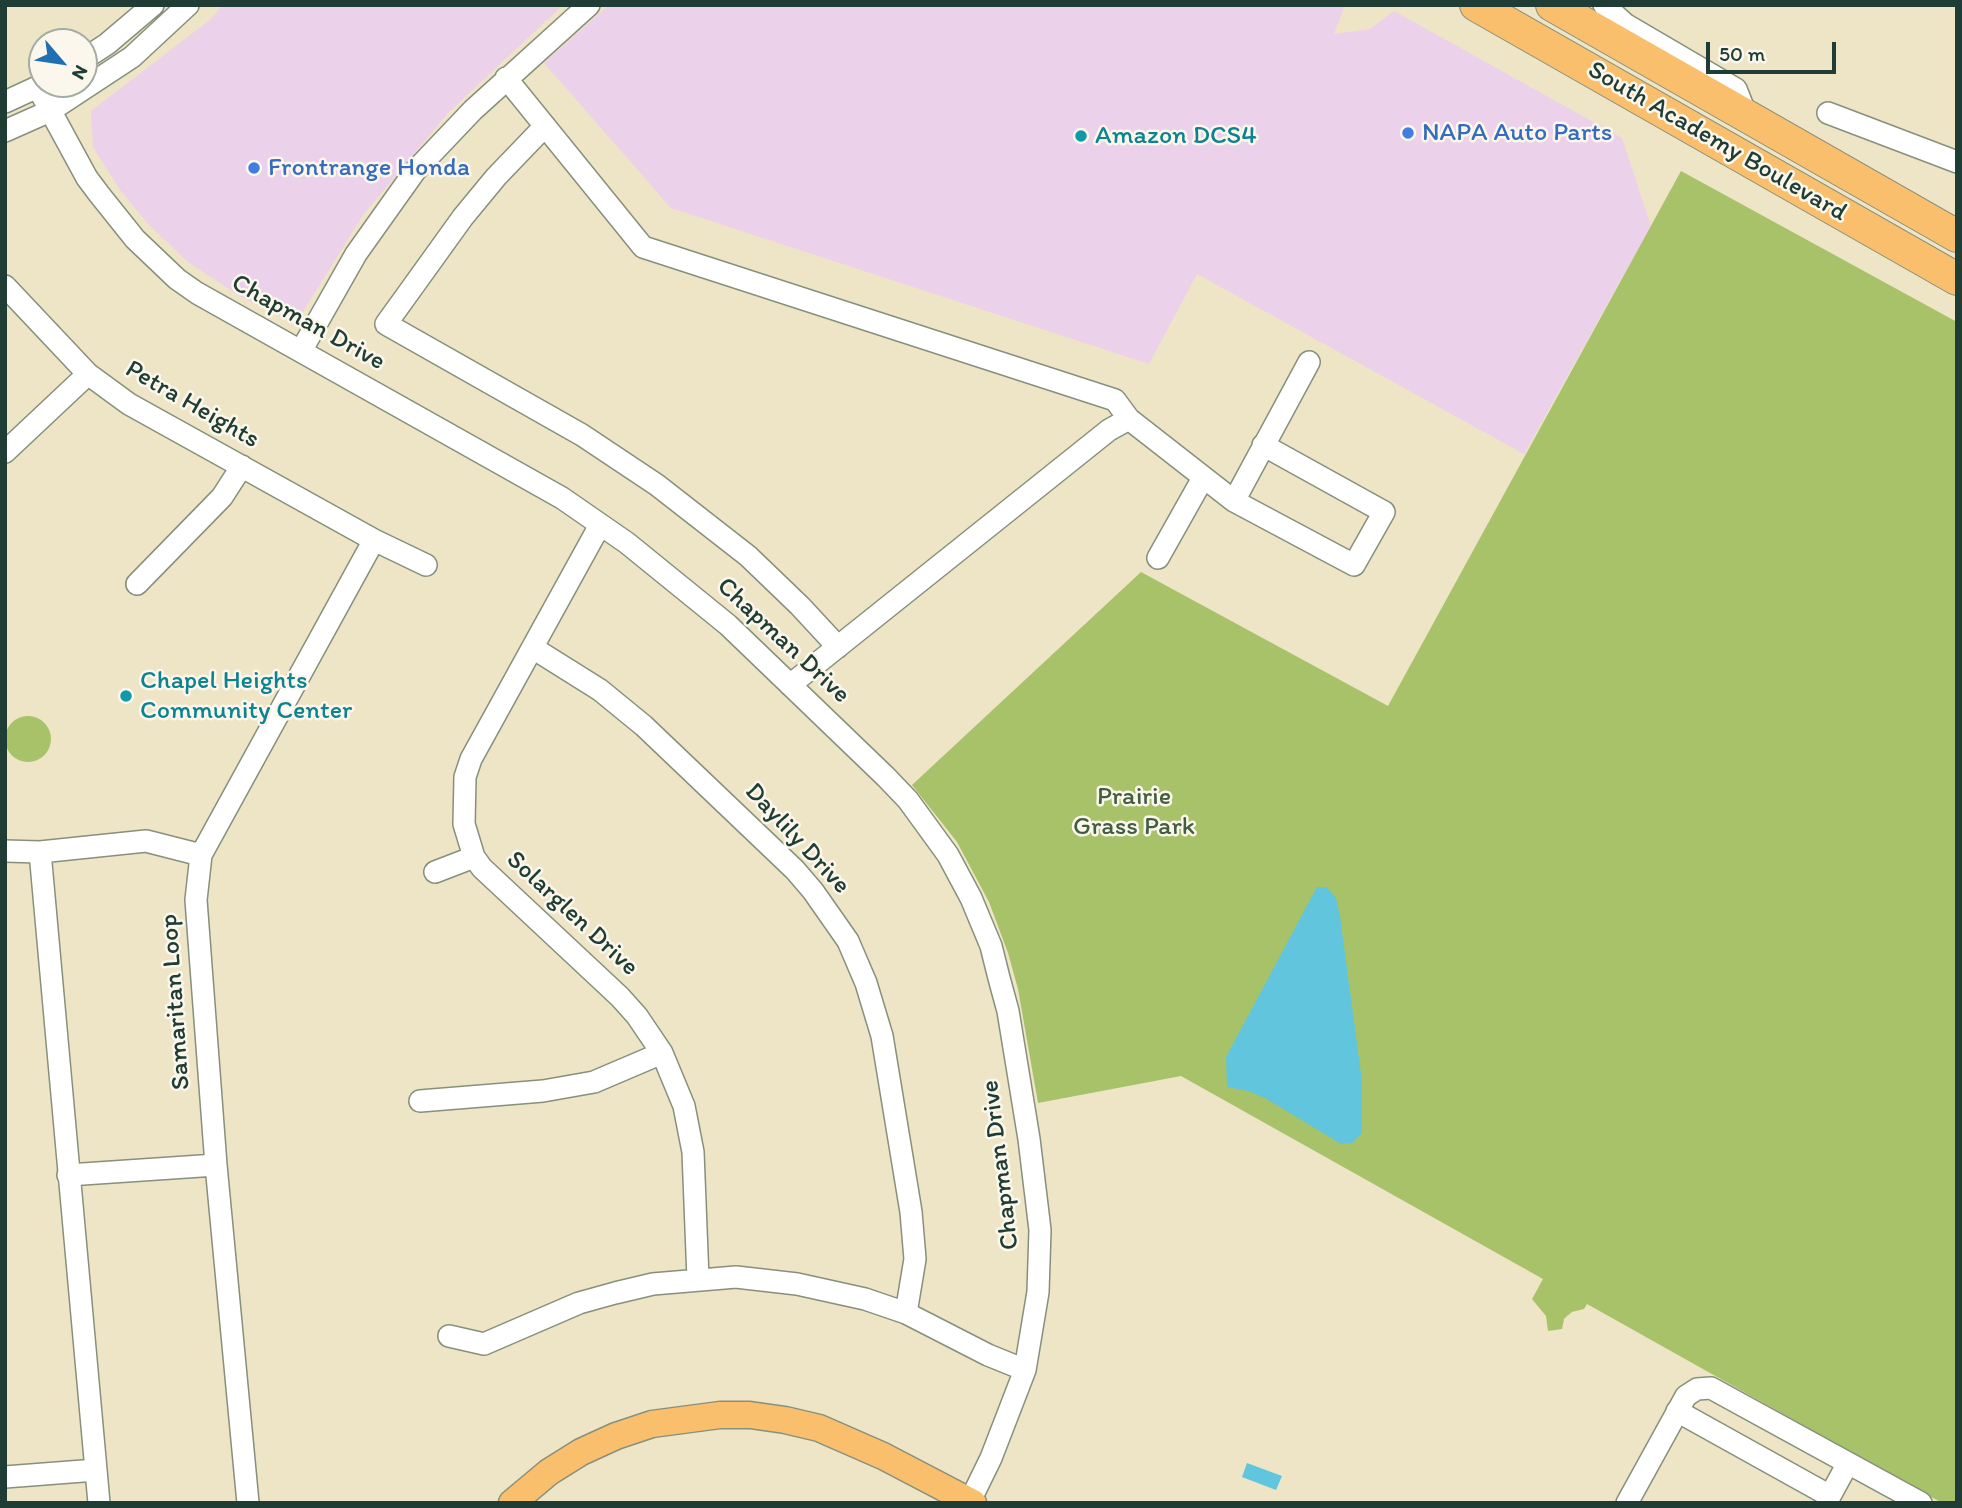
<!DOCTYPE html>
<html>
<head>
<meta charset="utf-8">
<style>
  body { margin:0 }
  #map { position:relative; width:1962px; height:1508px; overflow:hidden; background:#eee4c6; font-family:Itim,sans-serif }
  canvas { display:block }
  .frame { position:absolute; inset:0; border:7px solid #1f3d34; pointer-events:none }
  .north { position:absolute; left:28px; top:28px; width:70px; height:70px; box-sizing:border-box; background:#fbf7ec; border:2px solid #a3ada2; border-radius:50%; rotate:119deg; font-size:19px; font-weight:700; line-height:28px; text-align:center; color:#1f3d34 }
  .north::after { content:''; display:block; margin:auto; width:24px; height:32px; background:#1f6fb2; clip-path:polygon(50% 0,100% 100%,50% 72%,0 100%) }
  .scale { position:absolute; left:1706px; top:42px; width:130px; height:32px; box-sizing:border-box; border:4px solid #1f3d34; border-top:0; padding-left:9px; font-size:21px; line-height:24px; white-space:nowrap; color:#1f3d34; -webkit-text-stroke:5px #fbf7ec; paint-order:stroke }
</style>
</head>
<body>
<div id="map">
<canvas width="1962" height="1508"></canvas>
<div class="frame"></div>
<div class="north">N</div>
<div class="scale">50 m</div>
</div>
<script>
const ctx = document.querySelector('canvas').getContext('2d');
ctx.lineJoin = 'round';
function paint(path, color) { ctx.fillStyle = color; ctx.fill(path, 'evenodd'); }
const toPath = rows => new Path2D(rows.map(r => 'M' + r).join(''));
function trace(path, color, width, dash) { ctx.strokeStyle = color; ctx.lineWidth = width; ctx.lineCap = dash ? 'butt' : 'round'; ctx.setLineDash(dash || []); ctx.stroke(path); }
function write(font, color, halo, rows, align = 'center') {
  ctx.font = font + ' Itim,sans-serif'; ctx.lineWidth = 5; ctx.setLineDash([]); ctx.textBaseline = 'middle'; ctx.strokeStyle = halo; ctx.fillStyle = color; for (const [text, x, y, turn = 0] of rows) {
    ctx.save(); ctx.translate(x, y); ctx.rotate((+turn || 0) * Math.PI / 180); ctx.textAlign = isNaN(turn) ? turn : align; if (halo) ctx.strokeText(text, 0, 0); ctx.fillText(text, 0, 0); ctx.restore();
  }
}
paint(toPath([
  [223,5,563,5,449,112,363,215,296,323,241,297,188,262,149,225,120,190,93,147,91,111,211,19],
  [609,5,1345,5,1334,34,1370,29,1394,11,1622,138,1651,226,1524,454,1197,274,1149,364,671,208,544,63]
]), '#ecd1ea');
paint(toPath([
  [1681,171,1957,322,1957,1503,1942,1503,1587,1304,1584,1309,1572,1312,1567,1316,1564,1319,1562,1329,1548,1331,1546,1316,1532,1299,1543,1279,1181,1076,1038,1103,1018,989,1008,953,989,902,957,842,912,785,1141,572,1388,706],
  '5 739a23 23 0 1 1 46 0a23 23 0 1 1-46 0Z'
]), '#a7c269');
paint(toPath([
  [1317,887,1326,887,1336,898,1340,916,1362,1081,1362,1133,1352,1143,1341,1144,1265,1098,1248,1091,1227,1087,1226,1057],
  [1247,1463,1282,1476,1276,1490,1242,1477]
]), '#61c5de');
const minor = toPath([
  [1604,5,1625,24,1736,89,1747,117],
  [84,59,107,44,153,5],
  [506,78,643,247,1115,400,1129,419,1234,501,1354,565,1384,512,1263,445],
  [38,88,87,178,99,194,135,239,177,279,197,293,562,498,627,543,728,625,886,777,908,800,948,855,971,898,991,946,999,978,1008,1011,1029,1139,1040,1230,1038,1292,1025,1370,991,1458,970,1501],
  [5,102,44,84],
  [1828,113,1957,162],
  [545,126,496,177,463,217,386,324,582,435,657,485,748,556,800,606,838,647],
  [5,131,50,111,132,57,188,5],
  [5,286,88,374,129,404,374,540,426,565],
  [301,351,356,254,415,171,473,110,589,5],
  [5,452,88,374],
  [1234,501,1309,362],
  [600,525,471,759,465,777,464,824,474,857,482,868,620,997,637,1016,662,1053,684,1106,693,1152,698,1279],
  [1158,558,1203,478],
  [137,584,222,497,242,466],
  [533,648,600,690,644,726,795,870,813,891,848,941,866,983,882,1036,911,1212,915,1259,906,1313],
  [790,685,1109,430,1129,419],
  [5,851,40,852,146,841,201,855],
  [40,852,99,1503],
  [435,872,474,857],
  [420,1101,543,1091,594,1082,662,1053],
  [68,1175,216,1165],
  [449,1336,484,1344,579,1303,615,1293,653,1284,736,1277,797,1284,865,1299,906,1313,988,1355,1025,1370],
  [1677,1411,1830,1496,1848,1463],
  [5,1477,96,1470],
  [248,1503,216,1165,196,900,201,855,374,540],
  [1627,1503,1686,1396,1697,1389,1711,1388,1921,1503]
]);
const major = toPath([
  [512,1503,549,1472,581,1452,616,1436,652,1424,720,1415,750,1415,785,1420,819,1428,883,1456,973,1503]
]);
const highway = toPath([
  [1476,5,1957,279],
  [1552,5,1957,236]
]);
trace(minor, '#86907d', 24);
trace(major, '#86907d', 29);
trace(highway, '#86907d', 34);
trace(minor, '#fff', 21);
trace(major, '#f9bf6d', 26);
trace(highway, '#f9bf6d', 32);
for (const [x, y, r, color] of [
  [1408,133,7,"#3f7fe0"],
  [1081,136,7,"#0f9aa8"],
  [254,168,7,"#3f7fe0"],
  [126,696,7,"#0f9aa8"]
]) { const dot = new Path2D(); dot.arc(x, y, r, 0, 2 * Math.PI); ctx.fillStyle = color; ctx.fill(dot); trace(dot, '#fbf7ec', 2.5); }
write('26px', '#366cbe', '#fbf7ec', [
  ["NAPA Auto Parts",1422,133],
  ["Frontrange Honda",268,168]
], 'left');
write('26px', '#0d838f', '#fbf7ec', [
  ["Amazon DCS4",1095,136],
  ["Chapel Heights",140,681],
  ["Community Center",140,711]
], 'left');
write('26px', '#1f3d34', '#fbf7ec', [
  ["South Academy Boulevard",1717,142,30],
  ["Chapman Drive",308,323,29],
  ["Petra Heights",192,405,30],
  ["Chapman Drive",783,641,43],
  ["Daylily Drive",797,839,47],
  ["Solarglen Drive",572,914,43],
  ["Samaritan Loop",176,1002,-94],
  ["Chapman Drive",1001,1165,-97]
]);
write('26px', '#415e41', '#fbf7ec', [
  ["Prairie",1134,797],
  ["Grass Park",1134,827]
]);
</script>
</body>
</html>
